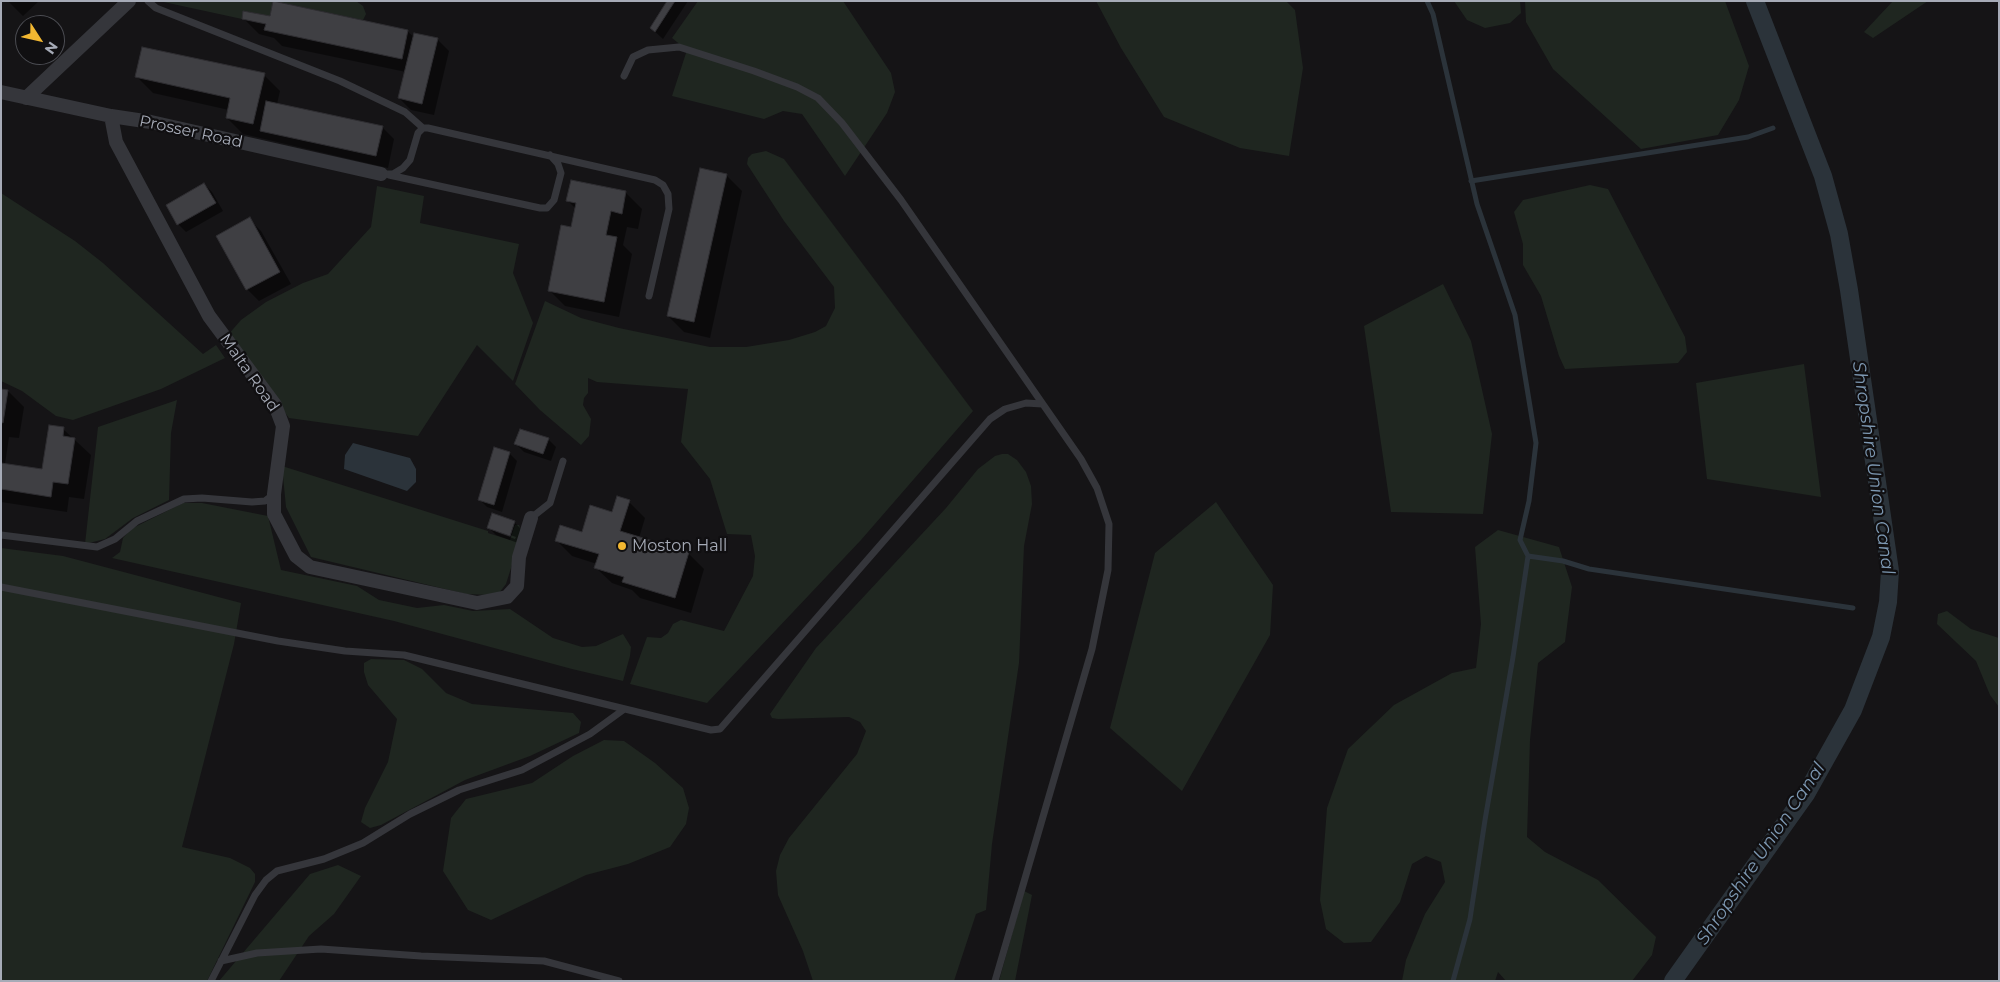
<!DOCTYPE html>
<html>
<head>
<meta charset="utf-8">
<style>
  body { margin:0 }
  #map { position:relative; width:2000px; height:982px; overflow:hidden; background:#151416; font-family:Montserrat,sans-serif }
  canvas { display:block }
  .frame { position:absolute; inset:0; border:2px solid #a6abb7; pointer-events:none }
  .north { position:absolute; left:15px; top:15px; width:50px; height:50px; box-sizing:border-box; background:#100f11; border:1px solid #4c4d53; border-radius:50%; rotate:125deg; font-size:14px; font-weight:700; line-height:20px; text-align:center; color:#a6abb7 }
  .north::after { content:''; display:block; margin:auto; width:18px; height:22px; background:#f2b731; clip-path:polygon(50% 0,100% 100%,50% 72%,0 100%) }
</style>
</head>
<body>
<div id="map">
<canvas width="2000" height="982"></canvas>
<div class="frame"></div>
<div class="north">N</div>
</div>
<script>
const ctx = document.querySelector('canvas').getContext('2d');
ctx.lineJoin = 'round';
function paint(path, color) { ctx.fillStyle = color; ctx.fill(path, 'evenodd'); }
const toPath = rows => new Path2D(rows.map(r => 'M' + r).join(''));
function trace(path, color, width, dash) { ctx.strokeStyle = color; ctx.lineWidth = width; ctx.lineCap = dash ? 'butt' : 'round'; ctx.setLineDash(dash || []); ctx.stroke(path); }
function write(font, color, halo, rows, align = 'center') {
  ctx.font = font + ' Montserrat,sans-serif'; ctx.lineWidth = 4.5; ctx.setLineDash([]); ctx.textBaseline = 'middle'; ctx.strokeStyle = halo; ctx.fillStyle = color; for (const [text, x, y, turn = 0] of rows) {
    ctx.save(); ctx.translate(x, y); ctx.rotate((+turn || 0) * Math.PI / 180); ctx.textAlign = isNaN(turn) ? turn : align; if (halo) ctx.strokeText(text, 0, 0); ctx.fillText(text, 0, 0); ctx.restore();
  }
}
paint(toPath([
  [159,1,356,1,363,6,366,14,363,20,273,1,270,16,244,11,242,19],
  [698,1,843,1,891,73,895,92,887,113,845,176,802,114,783,111,764,119,672,96,687,50,672,38],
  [1096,1,1286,1,1295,10,1303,68,1289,156,1240,148,1164,117,1121,48],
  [1454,1,1520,1,1521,13,1510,23,1485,28,1467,20],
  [1525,1,1725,1,1749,66,1739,100,1718,135,1641,149,1553,69,1526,22],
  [1893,1,1928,1,1873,38,1864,32],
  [766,151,784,159,973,411,861,540,707,703,630,684,647,637,661,638,668,633,673,624,681,620,724,631,753,576,755,556,751,535,727,534,710,479,681,442,688,389,597,382,588,378,588,393,584,398,583,405,591,419,589,436,581,445,540,410,515,384,545,301,581,318,619,328,710,347,746,347,789,340,815,332,826,326,835,308,834,287,784,221,747,164,748,158,752,154],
  [1590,185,1608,189,1685,337,1687,352,1678,363,1565,369,1559,356,1541,296,1523,265,1523,244,1514,212,1523,200],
  [377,186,424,196,420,223,519,244,513,273,533,323,513,381,477,345,418,436,289,418,227,336,241,320,266,302,303,283,328,274,371,227],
  [1,193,75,241,103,263,203,354,216,345,225,358,161,389,73,420,56,416,22,391,1,381],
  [1443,284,1471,341,1492,434,1483,514,1391,512,1364,326],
  [1804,364,1821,497,1707,479,1696,383],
  [177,400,171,433,169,500,133,518,105,539,85,544,98,427],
  [1002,454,1008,454,1017,460,1026,472,1031,486,1032,504,1024,546,1019,663,992,844,986,910,976,914,954,981,813,981,803,951,778,895,776,871,780,855,789,838,857,754,866,731,860,722,849,717,778,719,772,718,770,714,816,648,946,508,978,469,995,456],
  [282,466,488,531,488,533,510,540,515,525,519,525,522,533,506,584,499,593,488,595,466,594,311,557,286,507],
  [1216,502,1273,585,1270,635,1182,791,1110,728,1155,553],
  [183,503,202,503,268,516,281,570,357,586,379,600,417,608,444,605,473,611,510,609,553,638,582,647,596,646,623,634,631,647,630,656,623,681,572,669,394,621,112,558,120,552,123,538,131,529],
  [1498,530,1559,547,1572,587,1565,642,1538,663,1530,740,1527,837,1545,852,1598,880,1656,937,1652,955,1632,981,1506,981,1498,972,1495,981,1402,981,1406,960,1425,914,1445,882,1441,862,1426,856,1412,864,1400,902,1371,942,1344,943,1326,929,1320,900,1327,808,1348,749,1394,705,1452,673,1476,668,1481,624,1475,547],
  [1,548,63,556,241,603,234,644,182,847,230,858,250,868,255,874,255,882,207,981,1,981],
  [1947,611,1971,629,1999,638,1999,707,1990,695,1976,661,1937,624,1938,614],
  [371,659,404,660,422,669,446,693,472,704,573,713,581,722,579,733,530,756,465,780,381,825,370,828,361,822,365,808,388,762,397,719,368,685,364,672,364,663],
  [604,740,624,741,655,763,683,788,689,808,686,824,670,847,628,864,586,875,491,920,468,910,443,871,451,818,466,799,532,783,573,756],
  [338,865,361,876,334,914,309,936,279,981,219,981,310,874],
  [1024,891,1032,895,1015,981,999,981]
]), '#1f2620');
paint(toPath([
  [353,443,410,458,416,469,416,482,407,491,344,469,345,455]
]), '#2b333a');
paint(toPath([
  [8,1,39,1,23,16],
  [669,1,688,1,663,39,651,28],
  [243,18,271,18,407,31,414,37,437,39,449,51,434,115,411,110,399,98,406,72,282,46,274,38,259,34],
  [264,75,280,91,277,104,382,127,394,139,388,168,243,134,227,118,229,110,153,93,137,77],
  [726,175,742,191,710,338,684,332,668,316],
  [572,182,626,193,642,209,638,229,627,227,623,245,632,254,619,317,565,306,549,290,572,228,576,209,568,201],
  [204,184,212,192,223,211,186,232,178,224,167,205],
  [249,219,261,231,291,284,259,301,247,289],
  [1,390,8,391,24,407,19,438,9,437,5,464,43,470,63,429,91,455,84,499,69,497,67,512,1,502],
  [548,439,556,447,551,461,524,452,516,444],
  [509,453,517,461,502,512,487,507,479,499],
  [629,502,645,518,639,538,688,553,704,569,691,613,640,598,632,590,612,583,596,568,597,564,572,556,556,540,583,533],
  [514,522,522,530,518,543,496,535,488,527],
  [496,530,516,537,515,539,496,532]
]), '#0007');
trace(toPath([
  [1427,1,1433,14,1477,204,1515,315,1536,443,1529,501,1520,540,1528,556,1513,657,1485,820,1470,919,1453,981],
  [1471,181,1748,137,1773,128],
  [1528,556,1563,561,1589,569,1853,608]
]), '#2b333a', 5);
trace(toPath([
  [1673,981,1806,794,1853,710,1881,637,1888,602,1890,571,1849,290,1839,234,1823,176,1755,1]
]), '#2b333a', 18);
const building = toPath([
  [273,1,408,30,402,59,264,30,266,24,242,19,243,11,270,16,273,1],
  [667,1,675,1,655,32,650,28,667,1],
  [414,33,438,38,422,104,398,98,414,33],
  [142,47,265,73,253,124,226,118,230,98,135,77,142,47],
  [266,101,383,126,376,156,260,131,266,101],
  [700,168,727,174,694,322,667,316,700,168],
  [571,180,626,191,622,214,611,211,606,235,617,237,604,302,548,291,561,225,571,227,576,203,566,201,571,180],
  [204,183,216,203,177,225,166,205,204,183],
  [250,217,280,272,246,290,216,236,250,217],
  [1,389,8,390,3,423,1,422,1,389],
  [49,425,64,427,63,436,75,438,68,484,53,482,51,497,1,489,1,463,42,469,49,425],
  [520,429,549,438,543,454,514,444,520,429],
  [494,447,510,452,494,505,478,500,494,447],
  [617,496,630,500,620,531,689,552,675,598,622,582,624,577,594,568,599,554,555,541,560,525,582,532,590,505,612,512,617,496],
  [492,513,515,521,510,536,487,528,492,513]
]);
paint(building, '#3f3f43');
trace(building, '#2f2e32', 1);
trace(toPath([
  [148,1,156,8,340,81,405,112,423,128],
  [624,76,633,57,648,50,679,47,754,71,797,87,818,98,842,123,901,200,1081,459,1097,488,1109,524,1108,570,1092,649,995,981],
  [381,174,393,174,403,168,410,160,418,133,423,128,428,128,655,180,663,185,668,194,669,209,649,296],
  [389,175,540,208,547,208,554,200,561,173,558,164,550,155],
  [531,518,550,503,563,461],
  [1,535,97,547,115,539,137,521,184,499,202,498,252,502,265,501,274,494],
  [1,587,278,641,345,651,404,655,711,730,720,729,990,419,1005,409,1026,403,1042,404],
  [221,961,257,953,321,949,421,956,544,961,619,981],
  [211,981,255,895,266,880,277,871,324,859,363,843,410,814,459,790,522,770,590,734,623,710]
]), '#35363b', 7);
trace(toPath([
  [1,92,111,116,151,122,381,174],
  [26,98,129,1],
  [111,116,116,142,209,316,275,405,283,426,274,494,274,514,296,556,310,567,477,603,507,597,517,586,519,557,531,518]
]), '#35363b', 14);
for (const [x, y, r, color] of [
  [622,546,5,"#f2b731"]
]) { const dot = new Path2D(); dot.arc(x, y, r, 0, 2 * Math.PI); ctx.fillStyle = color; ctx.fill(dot); trace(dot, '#100f11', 2); }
write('16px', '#a6abb7', '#100f11', [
  ["Prosser Road",191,132,12],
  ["Malta Road",249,373,55]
]);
write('16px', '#a6abb7', '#100f11', [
  ["Moston Hall",632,546]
], 'left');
write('italic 18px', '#7d98b2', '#100f11', [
  ["Shropshire Union Canal",1873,468,82],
  ["Shropshire Union Canal",1761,854,-56]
]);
</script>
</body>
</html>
